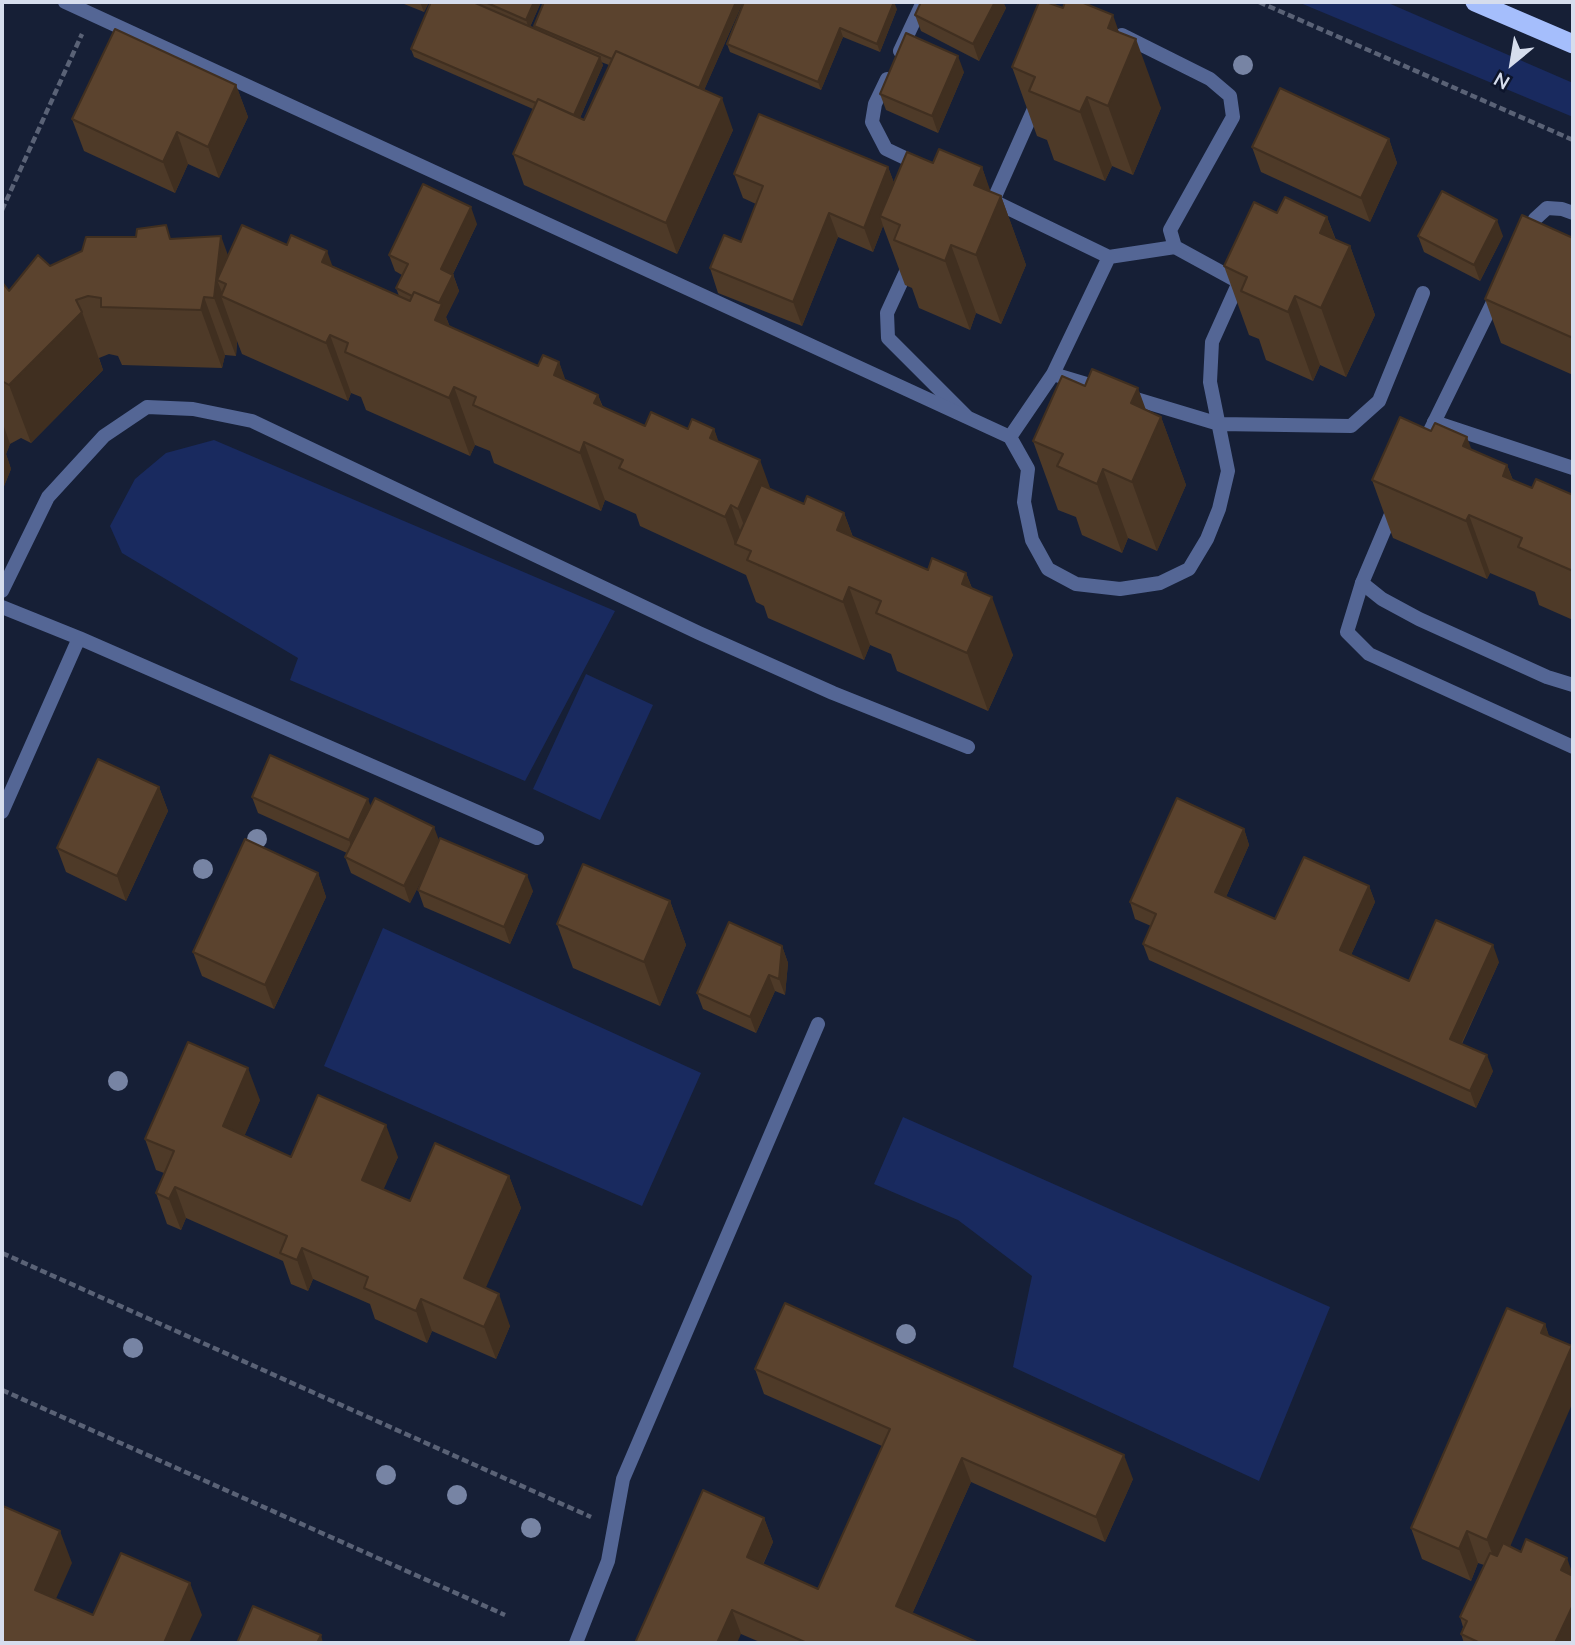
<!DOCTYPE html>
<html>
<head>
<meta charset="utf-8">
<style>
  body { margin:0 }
  #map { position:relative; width:1575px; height:1645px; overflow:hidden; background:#161f36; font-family:Mulish,sans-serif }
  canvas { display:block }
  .frame { position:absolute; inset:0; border:4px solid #d6dded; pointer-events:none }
  .north { position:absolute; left:1477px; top:28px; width:70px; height:70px; -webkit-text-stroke:5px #0d152c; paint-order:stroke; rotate:210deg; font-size:19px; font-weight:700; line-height:28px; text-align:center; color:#d6dded }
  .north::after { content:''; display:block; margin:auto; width:24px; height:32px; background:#d6dded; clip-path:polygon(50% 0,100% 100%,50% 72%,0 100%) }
</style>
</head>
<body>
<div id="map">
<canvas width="1575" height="1645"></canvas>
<div class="frame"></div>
<div class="north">N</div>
</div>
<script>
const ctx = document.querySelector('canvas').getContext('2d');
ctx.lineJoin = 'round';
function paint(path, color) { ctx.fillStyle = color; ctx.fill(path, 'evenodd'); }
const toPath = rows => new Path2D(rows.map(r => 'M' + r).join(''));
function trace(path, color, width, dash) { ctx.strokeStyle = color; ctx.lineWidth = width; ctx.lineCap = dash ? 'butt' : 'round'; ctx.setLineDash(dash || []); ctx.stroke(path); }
paint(toPath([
  [1298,2,1386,2,1573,83,1573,117],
  [214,440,615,611,525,781,290,680,298,658,122,553,110,526,135,479,166,453],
  [586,674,653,705,600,820,533,789],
  [383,928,701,1073,642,1206,324,1066],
  [903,1117,1330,1307,1259,1481,1013,1367,1032,1276,958,1220,874,1184]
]), '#192a5f');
trace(toPath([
  [1259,2,1573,140],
  [2,210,82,34],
  [2,1253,591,1517],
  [2,1390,505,1615]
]), '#5a6276', 4.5, [7, 3.5]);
trace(toPath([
  [910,263,887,313,888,338,966,416],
  [1434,422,1573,468],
  [1362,583,1347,632,1369,654,1573,747],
  [576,1643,608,1561,623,1479,818,1024]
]), '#546695', 14);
trace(toPath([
  [65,2,1010,437,1028,469,1024,502,1032,540,1048,569,1076,584,1120,589,1160,583,1189,569,1207,539,1219,509,1228,471,1210,382,1212,342,1239,282,1175,247,1170,230,1233,117,1230,96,1210,79,1122,35],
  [900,51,923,2],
  [887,79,875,104,872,122,886,149,922,166],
  [987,198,1109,257],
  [993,201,1037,102],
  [1527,235,1535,219,1547,208,1562,209,1573,213],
  [1053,374,1109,257,1175,247],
  [1126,396,1219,424,1351,426,1379,401,1423,293],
  [1010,437,1053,374,1103,389],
  [1423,445,1497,294],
  [1395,505,1362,583,1382,599,1419,619,1547,677,1573,685],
  [2,591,48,497,104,436,147,407,193,409,252,421,699,633,833,693,968,747],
  [2,607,79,638,537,838],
  [2,812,79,638]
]), '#546695', 14);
trace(toPath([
  [1475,2,1573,44]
]), '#a5befc', 19);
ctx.fillStyle = '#7784a4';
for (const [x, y] of [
  [1243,65],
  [257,839],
  [203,869],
  [118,1081],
  [906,1334],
  [133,1348],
  [386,1475],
  [457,1495],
  [531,1528]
]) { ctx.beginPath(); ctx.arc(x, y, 10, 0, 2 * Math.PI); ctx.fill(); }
paint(toPath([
  [399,2,429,2,424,12],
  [431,2,541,2,530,27,535,29,534,26,544,2,743,2,704,90,733,130,677,254,524,185,513,154,533,109,414,57,411,49],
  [601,62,609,65,584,120,580,118,603,65],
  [921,2,1003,2,1006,8,979,61,921,31,915,15],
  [897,9,880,52,843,37,821,90,730,52,727,44],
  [1119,32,1161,108,1133,175,1112,166,1105,181,1054,160,1047,140,1037,136,1012,67],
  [964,72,938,133,886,110,880,94],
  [236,85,248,117,219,178,188,164,175,193,84,151,72,119],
  [1389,139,1397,163,1370,222,1261,172,1252,147],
  [933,163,982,167,990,192,1001,196,1026,265,1001,324,976,313,970,330,919,308,912,288,905,285,883,226,873,252,838,237,802,326,718,293,710,268,741,242,756,204,743,198,734,174,888,167,894,183],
  [1277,213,1327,217,1336,240,1350,246,1375,315,1346,377,1320,365,1313,381,1266,360,1259,339,1249,335,1224,266],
  [477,224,453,274,459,291,446,317,450,327,538,366,559,362,565,380,598,395,603,407,645,426,688,429,714,429,718,441,771,489,804,504,844,513,853,537,928,570,966,573,972,588,1013,655,988,711,897,671,891,654,870,645,864,660,768,618,764,606,756,602,746,575,640,526,636,514,605,500,601,511,494,463,490,451,475,445,470,456,366,410,361,397,351,393,348,401,242,354,237,341,236,356,225,355,222,368,122,365,118,356,109,354,99,358,103,370,31,443,21,438,10,444,6,454,11,469,2,491,2,282,9,291,50,266,171,239,228,257,333,266,399,296,396,288,402,275,395,271,389,255],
  [1418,236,1503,236,1480,281,1424,252],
  [1573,238,1573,375,1501,343,1485,299],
  [1146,410,1161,417,1186,485,1157,551,1128,538,1122,553,1082,535,1076,517,1058,510,1033,441],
  [1472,450,1507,465,1513,480,1532,488,1573,495,1573,620,1539,605,1535,592,1490,573,1487,579,1393,538,1372,480],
  [159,787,168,811,126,901,66,872,57,848],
  [252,797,370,806,439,841,533,891,510,944,424,907,418,890,427,869,410,903,351,873,345,857,347,853,258,813],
  [1244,829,1249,845,1226,897,1275,919,1369,886,1375,902,1351,955,1409,981,1499,962,1462,1044,1493,1071,1476,1108,1149,960,1143,944,1151,926,1135,919,1130,902],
  [318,873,326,897,274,1009,202,976,193,952],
  [670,901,686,945,660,1006,573,968,557,924],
  [782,946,788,963,785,995,775,991,756,1033,703,1009,697,993],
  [260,1100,244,1136,291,1157,398,1157,383,1189,410,1201,509,1176,521,1208,485,1288,510,1326,496,1359,432,1331,427,1343,375,1319,370,1304,313,1279,308,1291,291,1284,283,1261,186,1218,181,1230,167,1224,156,1193,164,1173,156,1170,145,1139],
  [1545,1324,1549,1337,1510,1547,1573,1643,1464,1643,1461,1634,1463,1627,1460,1617,1484,1565,1478,1563,1471,1581,1422,1559,1411,1528],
  [755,1369,1133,1479,1105,1542,971,1482,912,1614,979,1643,762,1643,741,1634,635,1643,764,1518,773,1542,763,1565,818,1589,882,1446,764,1394]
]), '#4e3a28');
paint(toPath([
  [420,2,429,2,424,12],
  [534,2,541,2,529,29,526,20],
  [736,2,743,2,698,104,695,96],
  [894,2,897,9,880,52,877,44],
  [995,2,1003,2,1006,8,979,61,973,44],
  [1113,15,1128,58,1136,39,1161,108,1133,175,1108,106,1108,28],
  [840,28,843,37,821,90,818,82],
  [958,56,964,72,938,133,932,116],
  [600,57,603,65,576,127,573,119],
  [236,85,248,117,219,178,208,147],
  [1087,97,1112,166,1105,181,1080,112],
  [722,98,733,130,677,254,666,223],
  [177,132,188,164,175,193,163,162],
  [1389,139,1397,163,1370,222,1361,198],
  [888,167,897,191,880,216,883,226,873,252,864,228],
  [982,167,996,207,1001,196,1026,265,1001,324,976,255,974,185],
  [471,207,477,224,447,286,441,269],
  [829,213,838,237,802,326,793,302],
  [1327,217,1343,260,1350,246,1375,315,1346,377,1321,308,1320,233],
  [1497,220,1503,236,1480,281,1474,265],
  [221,236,242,294,226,284,217,280,224,297,221,296,237,341,236,356,214,298],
  [951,245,976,313,970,330,945,261],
  [327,251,348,309,322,262],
  [453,275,459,291,446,317,463,362,435,320,437,308],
  [1295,296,1320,365,1313,381,1288,312],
  [204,297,225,355,222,368,201,310],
  [82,312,103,370,31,443,9,385],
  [330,335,351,393,348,401,326,343],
  [559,362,580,420,554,375],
  [454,387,475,445,470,456,449,398],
  [1138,388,1154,432,1161,417,1186,485,1157,551,1132,482,1131,403],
  [598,395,619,453,594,403],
  [2,421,10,444,6,454,11,469,2,491],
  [714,429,735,487,710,438],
  [1467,437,1488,495,1463,446],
  [584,442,605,500,601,511,580,453],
  [760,460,781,518,759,567,738,509],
  [1507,465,1529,523,1503,476],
  [1103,469,1128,538,1122,553,1097,484],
  [731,505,747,549,735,544,725,517],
  [844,513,865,571,837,530],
  [1469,515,1490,573,1487,579,1466,521],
  [966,573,983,618,992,597,1013,655,988,711,967,653,962,584],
  [849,587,870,645,864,660,843,602],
  [159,787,168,811,126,901,117,876],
  [368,799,374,815,355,857,349,840],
  [434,827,440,843,410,903,404,886],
  [1244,829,1249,845,1221,908,1215,892],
  [318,873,326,897,274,1009,265,985],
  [527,875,533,891,510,944,504,927],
  [1369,886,1375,902,1346,966,1340,950],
  [670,901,686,945,660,1006,644,962],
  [1493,945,1499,962,1456,1055,1450,1039],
  [782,946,788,963,785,995,779,979],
  [769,975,775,991,756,1033,750,1017],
  [1487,1055,1493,1071,1476,1108,1470,1091],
  [248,1068,260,1100,235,1158,223,1126],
  [386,1125,398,1157,374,1211,362,1180],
  [509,1176,521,1208,476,1310,464,1278],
  [175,1187,186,1218,181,1230,169,1199],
  [302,1248,313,1279,308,1291,297,1260],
  [499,1294,510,1326,496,1359,484,1327],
  [421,1299,432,1331,427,1343,416,1311],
  [1545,1324,1556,1356,1541,1333],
  [1572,1346,1573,1349,1573,1402,1499,1572,1487,1540],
  [1124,1455,1133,1479,1105,1542,1096,1517],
  [962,1458,971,1482,905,1630,896,1606],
  [764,1518,773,1542,755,1581,747,1557],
  [60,1531,72,1563,46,1621,35,1590],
  [1467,1531,1478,1563,1471,1581,1459,1549],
  [1567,1558,1573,1575,1561,1570],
  [190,1583,202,1615,189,1643,164,1643],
  [1573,1605,1573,1643,1555,1643],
  [732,1610,741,1634,737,1643,717,1643],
  [321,1635,323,1643,317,1643]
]), '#402f20');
const building = toPath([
  [431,2,473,2,600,57,574,115,538,99,536,103,411,49,431,2],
  [485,2,534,2,526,20,485,2],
  [544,2,736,2,699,88,616,51,612,59,534,26,544,2],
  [744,2,894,2,877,44,840,28,818,82,727,44,744,2],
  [921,2,995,2,973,44,915,15,921,2],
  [1039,2,1046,2,1063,8,1065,2,1081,2,1113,15,1108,28,1136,39,1108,106,1087,97,1080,112,1029,91,1035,77,1012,67,1039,2],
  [115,29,236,85,208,147,177,132,163,162,72,119,115,29],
  [906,33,958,56,932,116,880,94,906,33],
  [616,51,722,98,666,223,513,154,538,99,584,120,616,51],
  [1280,88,1389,139,1361,198,1252,147,1280,88],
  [759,114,888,167,864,228,829,213,793,302,710,268,724,235,741,242,763,186,734,174,759,114],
  [939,149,982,167,974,185,1001,196,976,255,951,245,945,261,894,240,900,225,880,216,907,152,933,163,939,149],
  [423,184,471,207,441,269,453,275,439,303,414,292,412,296,396,288,408,264,389,255,423,184],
  [1442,191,1497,220,1474,265,1418,236,1442,191],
  [1285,197,1327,217,1320,233,1350,246,1321,308,1295,296,1288,312,1241,291,1247,277,1224,266,1254,202,1277,213,1285,197],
  [1522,215,1573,238,1573,338,1485,299,1522,215],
  [166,225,170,239,221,236,214,298,204,297,201,310,101,307,101,298,88,296,76,300,82,312,9,385,2,381,2,282,9,291,38,255,50,266,82,251,86,237,136,237,137,229,166,225],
  [242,225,287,245,291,235,327,251,322,262,410,301,414,292,442,304,435,320,538,366,543,355,559,362,554,375,598,395,594,403,645,426,651,412,688,429,692,419,714,429,710,438,760,460,738,509,731,505,725,517,619,468,623,460,584,442,580,453,473,405,476,397,454,387,449,398,345,352,348,343,330,335,326,343,221,296,226,284,217,280,242,225],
  [1092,369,1138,388,1131,403,1161,417,1132,482,1103,469,1097,484,1057,466,1063,454,1033,441,1062,376,1085,386,1092,369],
  [1400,417,1431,431,1435,423,1467,437,1463,446,1507,465,1503,476,1532,488,1536,479,1573,495,1573,571,1518,547,1522,538,1469,515,1466,521,1372,480,1400,417],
  [761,485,804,504,807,496,844,513,837,530,928,570,932,558,966,573,962,584,992,597,967,653,876,613,881,601,849,587,843,602,747,560,751,551,735,544,761,485],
  [270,755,368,799,349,840,252,797,270,755],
  [98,759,159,787,117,876,57,848,98,759],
  [375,798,434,827,404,886,345,857,375,798],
  [1177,798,1244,829,1215,892,1275,919,1304,857,1369,886,1340,950,1409,981,1436,920,1493,945,1450,1039,1487,1055,1470,1091,1143,944,1156,914,1130,902,1177,798],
  [440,838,527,875,504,927,418,890,440,838],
  [245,839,318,873,265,985,193,952,245,839],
  [583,864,670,901,644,962,557,924,583,864],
  [729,922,782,946,779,979,769,975,750,1017,697,993,729,922],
  [188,1042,248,1068,223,1126,291,1157,318,1095,386,1125,362,1180,410,1201,435,1143,509,1176,464,1278,499,1294,484,1327,421,1299,416,1311,364,1288,368,1277,302,1248,297,1260,280,1253,287,1236,175,1187,169,1199,156,1193,174,1151,145,1139,188,1042],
  [785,1303,1124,1455,1096,1517,962,1458,896,1606,979,1643,807,1643,732,1610,717,1643,635,1643,703,1490,764,1518,747,1557,818,1589,890,1429,755,1369,785,1303],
  [1507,1308,1545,1324,1541,1333,1572,1346,1487,1540,1467,1531,1459,1549,1411,1528,1507,1308],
  [3,1506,60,1531,35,1590,93,1615,121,1553,190,1583,164,1643,2,1643,2,1509,3,1506],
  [1526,1539,1567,1558,1561,1570,1573,1576,1573,1605,1555,1643,1477,1643,1478,1642,1461,1634,1467,1621,1460,1617,1490,1553,1497,1556,1503,1543,1521,1552,1526,1539],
  [253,1606,321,1635,317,1643,237,1643,253,1606]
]);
paint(building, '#5b432e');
trace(building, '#402f20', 2);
</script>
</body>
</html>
